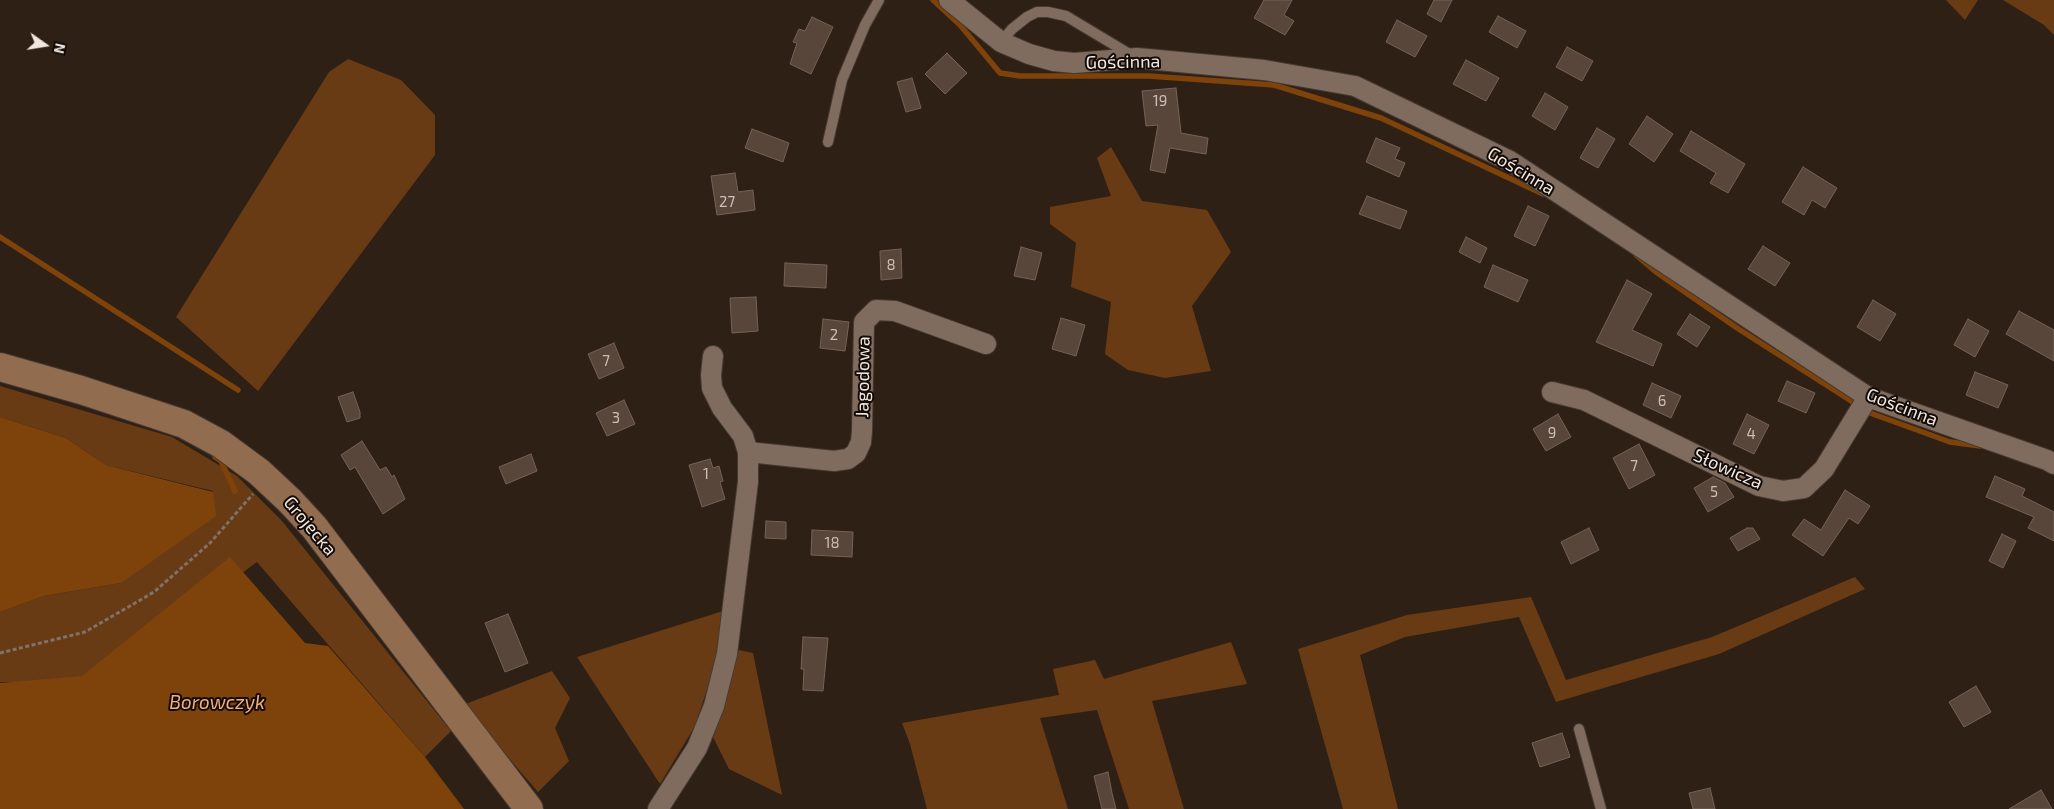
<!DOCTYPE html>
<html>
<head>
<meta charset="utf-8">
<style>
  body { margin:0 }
  #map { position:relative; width:2054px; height:809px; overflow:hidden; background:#2f2015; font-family:"Exo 2",sans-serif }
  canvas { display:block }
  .north { position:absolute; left:20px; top:20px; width:50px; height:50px; -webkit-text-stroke:4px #120b07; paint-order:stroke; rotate:103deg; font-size:14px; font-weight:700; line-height:20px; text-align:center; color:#f2e7df }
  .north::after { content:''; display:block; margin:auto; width:18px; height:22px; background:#f2e7df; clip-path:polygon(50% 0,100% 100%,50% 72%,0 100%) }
</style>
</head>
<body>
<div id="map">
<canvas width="2054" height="809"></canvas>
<div class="north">N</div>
</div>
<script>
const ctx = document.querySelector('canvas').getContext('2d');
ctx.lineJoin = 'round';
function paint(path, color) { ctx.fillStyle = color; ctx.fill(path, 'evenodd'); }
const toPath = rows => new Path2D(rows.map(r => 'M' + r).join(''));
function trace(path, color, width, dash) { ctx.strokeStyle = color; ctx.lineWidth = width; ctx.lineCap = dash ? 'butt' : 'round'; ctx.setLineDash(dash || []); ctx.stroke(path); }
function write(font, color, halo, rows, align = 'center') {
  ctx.font = font + ' "Exo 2",sans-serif'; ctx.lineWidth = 4; ctx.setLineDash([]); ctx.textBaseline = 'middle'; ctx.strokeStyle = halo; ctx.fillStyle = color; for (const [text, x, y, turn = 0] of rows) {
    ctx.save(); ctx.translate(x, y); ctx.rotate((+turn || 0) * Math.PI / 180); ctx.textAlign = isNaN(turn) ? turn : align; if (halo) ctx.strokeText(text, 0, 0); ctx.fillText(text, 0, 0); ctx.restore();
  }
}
paint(toPath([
  [1946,0,1978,0,1965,20],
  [2003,0,2054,0,2054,35,2044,25],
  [348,59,401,80,435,115,435,155,258,391,176,317,329,72],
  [1111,147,1142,201,1207,210,1231,252,1192,306,1211,371,1165,378,1128,370,1105,354,1111,302,1071,287,1076,243,1050,224,1050,207,1111,196,1097,158],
  [0,386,172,437,237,476,282,521,451,731,425,757,257,562,89,685,0,682,0,612,44,596,121,583,213,491,106,465,66,438,0,417],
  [1855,577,1865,589,1719,654,1556,702,1519,617,1405,637,1360,655,1398,809,1343,809,1298,649,1407,615,1531,597,1566,680,1712,637],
  [723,611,718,656,695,726,660,784,577,657],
  [1231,642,1247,684,1152,701,1184,809,1129,809,1097,710,1040,718,1068,809,927,809,910,744,902,723,1059,695,1053,669,1095,660,1104,679],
  [739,650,753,653,782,795,729,769,713,737],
  [552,671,570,698,555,728,569,761,538,792,463,705]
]), '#693b15');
paint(toPath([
  [0,417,66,438,106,465,213,492,216,516,121,583,44,596,0,612],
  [230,557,305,643,328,646,425,757,464,809,0,809,0,683,82,676]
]), '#7e430b');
trace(toPath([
  [933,0,960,25,1000,73,1020,76,1149,76,1274,85,1381,118,1543,194],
  [0,237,238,390],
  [1636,255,1656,272,1737,328,1870,413,1950,442,1980,446],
  [215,457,221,461,235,491]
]), '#7e430b', 5.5);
const building = toPath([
  [1264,0,1292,0,1284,15,1294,21,1285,35,1254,18,1264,0],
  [1434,0,1452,0,1441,22,1427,14,1434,0],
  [1498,16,1526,31,1517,48,1489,32,1498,16],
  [812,17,833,27,811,74,790,64,797,43,793,42,799,29,805,31,812,17],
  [1397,20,1427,36,1415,57,1386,42,1397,20],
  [1567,47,1593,61,1582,81,1556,67,1567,47],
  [947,53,967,73,945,94,925,74,947,53],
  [1466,60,1499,78,1486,101,1453,84,1466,60],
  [912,78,921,108,906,112,897,82,912,78],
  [1176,88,1181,133,1208,138,1206,154,1170,148,1165,173,1150,170,1158,125,1146,126,1142,91,1176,88],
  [1545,93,1568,107,1555,130,1532,116,1545,93],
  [1647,116,1673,134,1654,162,1629,144,1647,116],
  [1597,128,1615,139,1598,168,1580,158,1597,128],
  [752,129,789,143,783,162,745,148,752,129],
  [1691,131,1745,164,1728,193,1710,183,1716,173,1680,151,1691,131],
  [1376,138,1400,148,1395,159,1405,163,1399,177,1366,162,1376,138],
  [1803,167,1837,188,1825,208,1812,200,1804,215,1782,202,1803,167],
  [735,173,738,192,753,190,755,210,717,215,711,176,735,173],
  [1367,196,1407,211,1400,229,1359,214,1367,196],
  [1528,206,1549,216,1535,246,1514,236,1528,206],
  [1466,237,1487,248,1480,263,1459,252,1466,237],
  [1763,246,1790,263,1775,286,1748,269,1763,246],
  [1021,247,1042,253,1035,280,1014,276,1021,247],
  [901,249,902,278,881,280,880,251,901,249],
  [785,263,827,265,826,288,784,286,785,263],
  [1493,265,1528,280,1518,302,1484,287,1493,265],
  [1627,280,1652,294,1632,330,1662,344,1653,366,1596,342,1627,280],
  [756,297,758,331,732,333,730,298,756,297],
  [1873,300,1896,314,1880,341,1857,327,1873,300],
  [2019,311,2054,330,2054,361,2006,334,2019,311],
  [1690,314,1710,327,1697,347,1677,334,1690,314],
  [1061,318,1085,325,1076,356,1052,349,1061,318],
  [823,319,849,322,845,351,820,348,823,319],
  [1968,319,1989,331,1975,357,1954,345,1968,319],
  [614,343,624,368,599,379,588,354,614,343],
  [1975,372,2008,385,1998,408,1966,395,1975,372],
  [1787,381,1815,393,1806,413,1778,401,1787,381],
  [1652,383,1681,396,1671,418,1643,405,1652,383],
  [353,392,360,412,360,418,347,422,338,397,353,392],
  [624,400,635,424,607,436,596,413,624,400],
  [1558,414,1571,437,1546,451,1533,429,1558,414],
  [1747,414,1769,425,1754,454,1733,444,1747,414],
  [362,441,380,470,386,467,392,477,394,475,405,499,383,514,355,467,350,470,341,455,362,441],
  [1639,444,1655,475,1629,489,1613,458,1639,444],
  [531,454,537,471,506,484,499,467,531,454],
  [710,459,713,468,719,466,723,481,720,482,725,499,702,507,689,465,710,459],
  [1995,476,2025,489,2022,496,2054,512,2054,541,2028,528,2034,517,1986,497,1995,476],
  [1713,477,1725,483,1734,497,1708,512,1694,488,1713,477],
  [1845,490,1870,506,1858,524,1849,518,1823,556,1792,535,1804,519,1821,530,1845,490],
  [766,521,786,522,786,539,765,538,766,521],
  [1589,528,1599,550,1571,564,1561,542,1589,528],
  [1747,528,1753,528,1760,539,1738,551,1730,538,1747,528],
  [812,530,853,532,852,557,811,555,812,530],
  [2002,534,2016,541,2003,568,1989,561,2002,534],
  [508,614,528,663,505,672,485,623,508,614],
  [803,637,828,638,823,691,803,690,804,669,801,669,803,637],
  [1976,686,1991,712,1964,727,1949,702,1976,686],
  [1562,733,1570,757,1540,767,1532,743,1562,733],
  [1108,772,1112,793,1116,809,1102,809,1094,776,1108,772],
  [1710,788,1715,809,1693,809,1689,793,1710,788],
  [2041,790,2052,809,2009,809,2041,790]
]);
paint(building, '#58463a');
trace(building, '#756256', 1);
const lane = toPath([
  [1001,42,1012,29,1027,17,1037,12,1048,12,1066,16,1131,55],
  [828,142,842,80,865,25,879,0],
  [1579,729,1601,809]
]);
const street = toPath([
  [949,0,1001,42,1029,54,1054,61,1074,63,1137,58,1264,70,1355,86,1510,161,1868,397,2047,460,2054,464],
  [1552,392,1584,400,1759,486,1783,491,1804,488,1824,469,1868,397],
  [748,452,834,461,848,459,856,453,861,442,862,431,864,322,876,310,895,311,986,344],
  [658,809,697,748,714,706,727,654,748,482,748,452,743,436,722,408,712,388,711,375,713,356]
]);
const secondary = toPath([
  [0,367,81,390,184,424,221,444,259,472,290,501,314,527,529,809]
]);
trace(lane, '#473a33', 12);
trace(street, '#473a33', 22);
trace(secondary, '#473a33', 30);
trace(toPath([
  [0,653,85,632,154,592,210,543,253,494]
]), '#807269', 3, [4, 2.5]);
trace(lane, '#7f6c5f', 10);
trace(street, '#7f6c5f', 20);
trace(secondary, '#916c4f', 28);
write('15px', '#ccbfb6', null, [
  ["19",1160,101],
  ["27",727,202],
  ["8",891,265],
  ["2",834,335],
  ["7",606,361],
  ["6",1662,401],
  ["3",616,418],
  ["9",1552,433],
  ["4",1751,434],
  ["7",1634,466],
  ["1",706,474],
  ["5",1714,492],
  ["18",832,543]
]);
write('18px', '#f2e7df', '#120b07', [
  ["Gościnna",1123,62,-1],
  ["Gościnna",1521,171,31],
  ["Jagodowa",863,377,-89],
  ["Gościnna",1902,407,21],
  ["Słowicza",1728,469,24],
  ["Grojecka",310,526,50]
]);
write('italic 19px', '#f5ae7b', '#120b07', [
  ["Borowczyk",217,703]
]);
</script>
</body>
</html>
